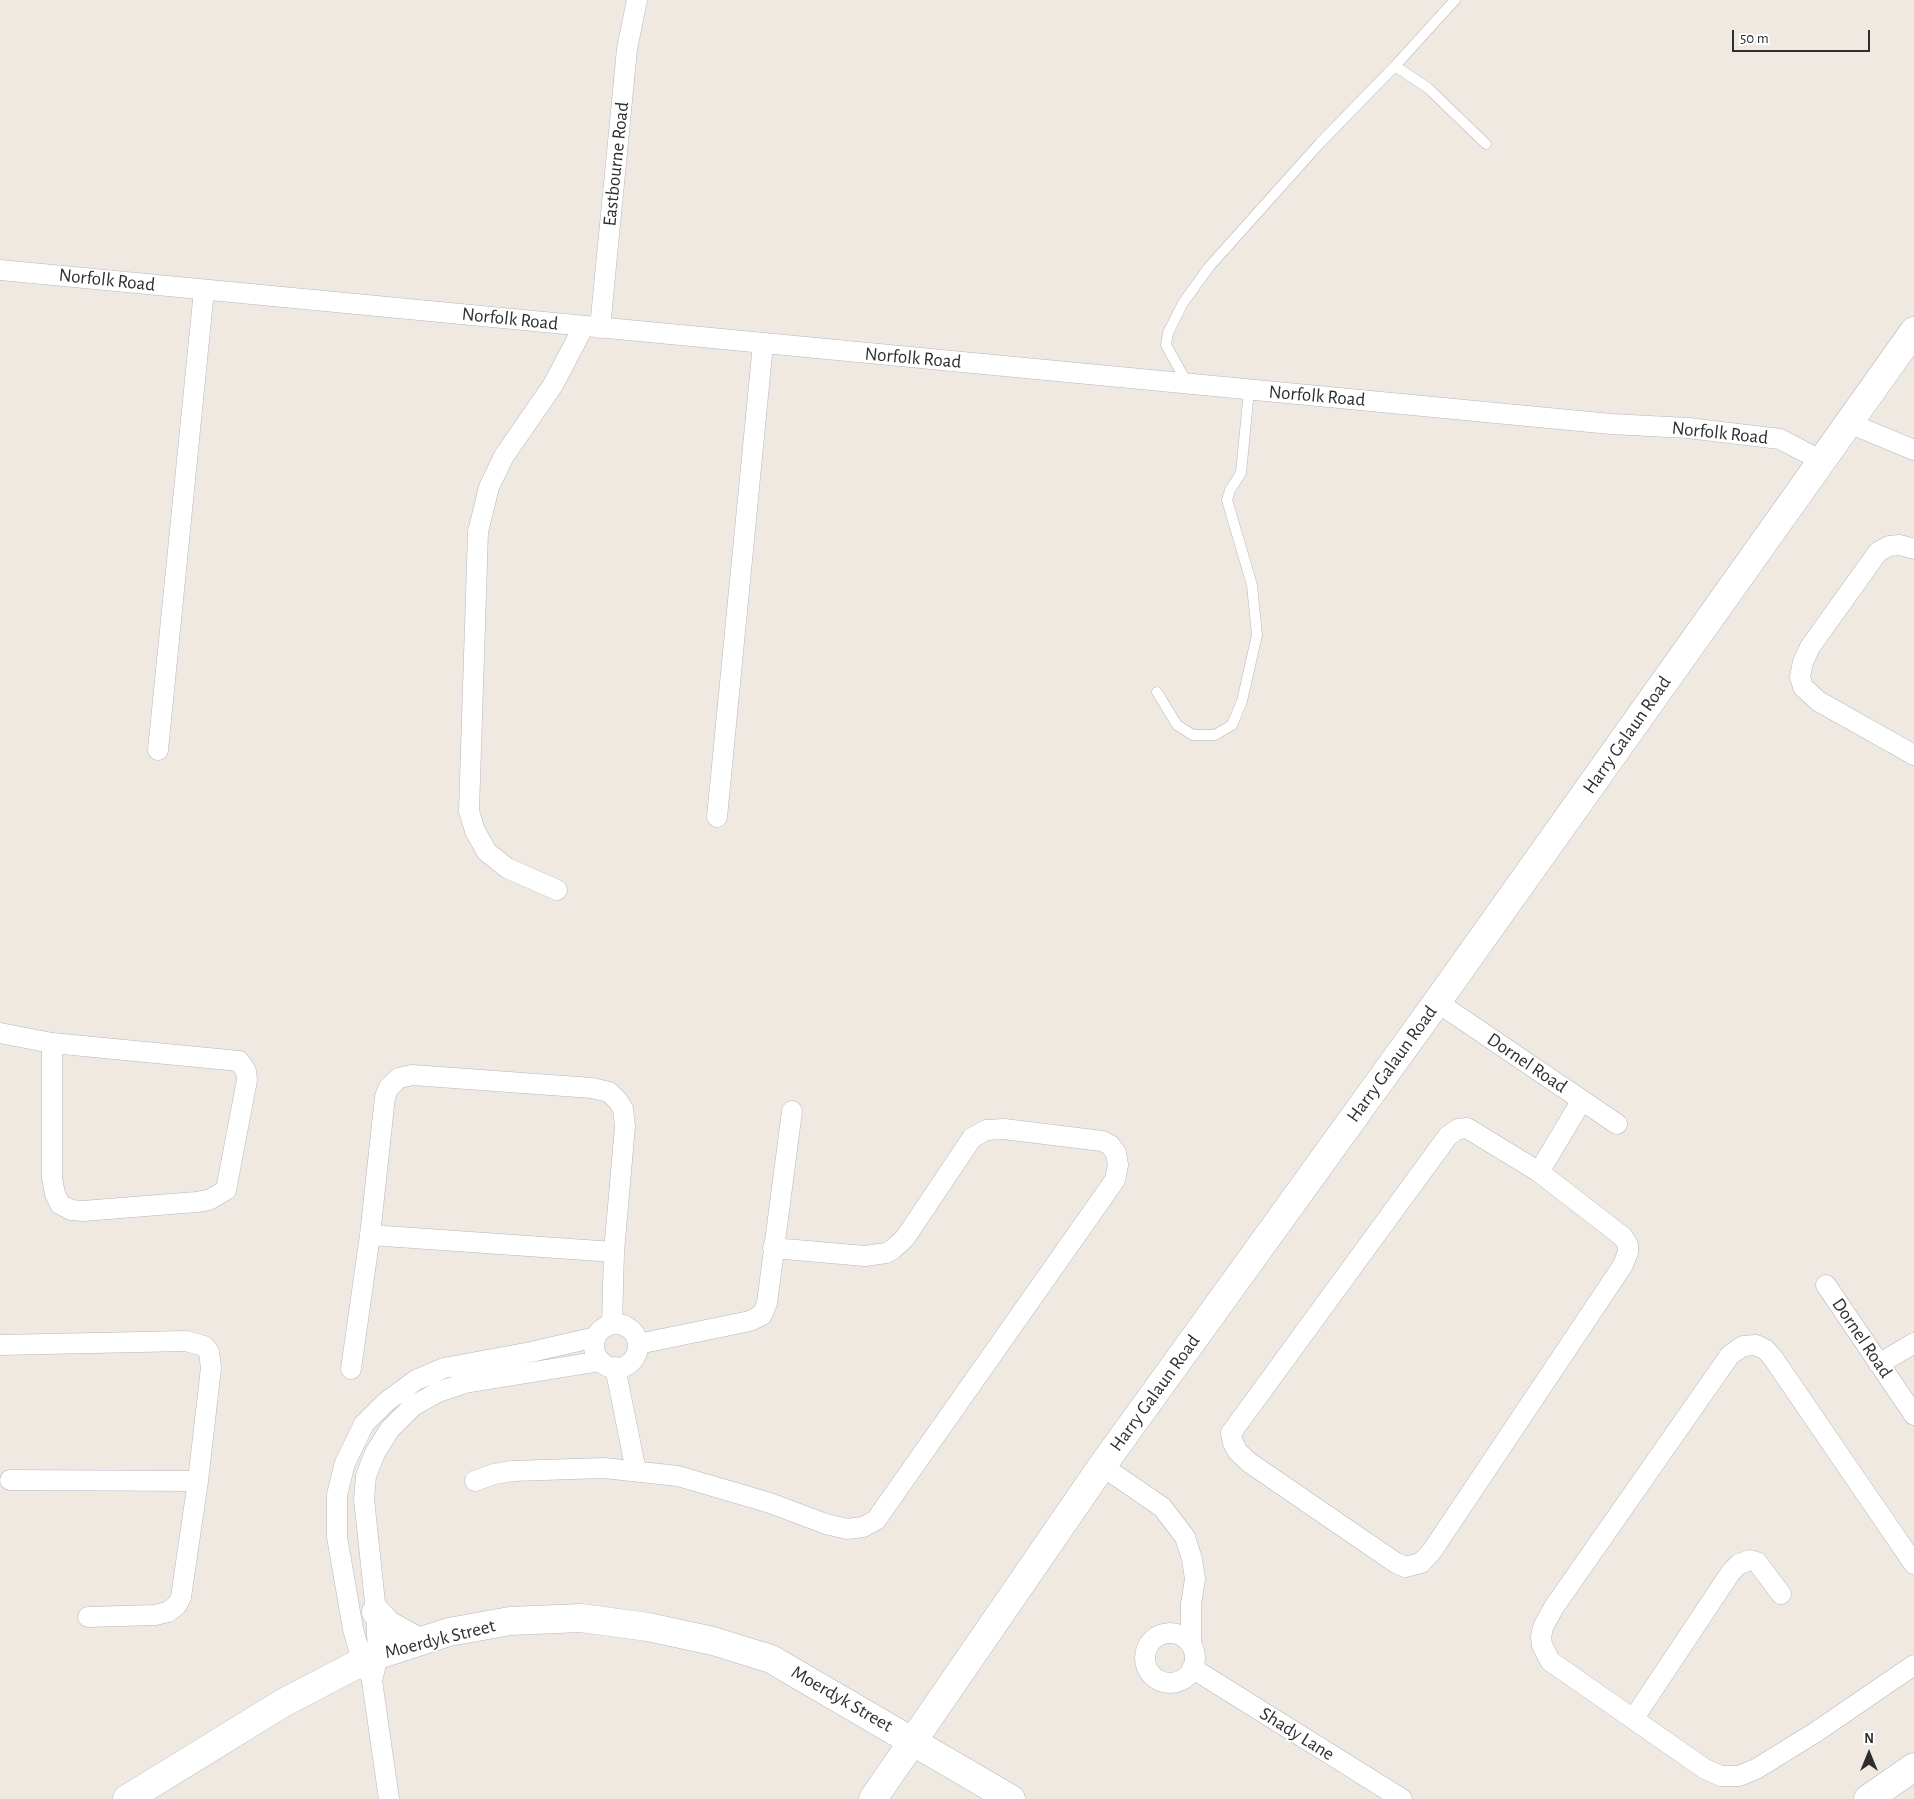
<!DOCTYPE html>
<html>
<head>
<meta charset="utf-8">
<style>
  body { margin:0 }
  #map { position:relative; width:1914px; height:1799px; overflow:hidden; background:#efe9e1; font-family:"Alegreya Sans",sans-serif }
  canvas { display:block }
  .north { position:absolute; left:1844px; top:1729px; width:50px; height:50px; -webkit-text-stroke:4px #fff; paint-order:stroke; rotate:0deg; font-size:14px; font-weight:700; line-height:20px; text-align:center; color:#2e2e2e }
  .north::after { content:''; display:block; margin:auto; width:18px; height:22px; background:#2e2e2e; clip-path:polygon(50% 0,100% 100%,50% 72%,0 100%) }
  .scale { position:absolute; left:1732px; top:30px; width:138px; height:22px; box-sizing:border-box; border:2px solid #2e2e2e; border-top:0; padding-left:6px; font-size:15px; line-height:18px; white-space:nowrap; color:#2e2e2e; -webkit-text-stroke:4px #fff; paint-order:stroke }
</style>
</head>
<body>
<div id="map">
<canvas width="1914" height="1799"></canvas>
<div class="north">N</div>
<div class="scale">50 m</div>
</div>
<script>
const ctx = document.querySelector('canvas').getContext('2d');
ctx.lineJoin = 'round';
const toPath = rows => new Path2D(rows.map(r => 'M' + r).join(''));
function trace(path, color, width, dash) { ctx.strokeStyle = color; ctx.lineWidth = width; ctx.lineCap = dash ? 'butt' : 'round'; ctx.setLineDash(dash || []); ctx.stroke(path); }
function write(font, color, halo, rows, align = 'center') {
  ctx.font = font + ' "Alegreya Sans",sans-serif'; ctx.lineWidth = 4; ctx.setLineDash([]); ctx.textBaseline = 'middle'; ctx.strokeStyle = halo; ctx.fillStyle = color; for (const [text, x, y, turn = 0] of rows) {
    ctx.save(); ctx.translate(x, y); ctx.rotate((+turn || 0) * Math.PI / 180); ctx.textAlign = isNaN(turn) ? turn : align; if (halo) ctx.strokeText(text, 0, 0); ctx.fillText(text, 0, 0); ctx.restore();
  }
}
const lane = toPath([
  [1395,66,1455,0],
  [1187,383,1166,345,1168,333,1183,303,1209,267,1320,143,1395,66,1428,88,1486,144],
  [1157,692,1177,725,1193,735,1215,735,1232,725,1242,701,1257,635,1252,585,1227,500,1230,490,1241,473,1249,390]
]);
const street = toPath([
  [0,270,1611,424,1688,428,1780,439,1822,461],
  [600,328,627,49,637,0],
  [1849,423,1914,450],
  [1914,549,1900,545,1889,546,1878,552,1810,647,1803,662,1800,677,1803,687,1818,701,1914,755],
  [158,750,204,290],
  [717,817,763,344],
  [557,890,507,868,487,852,475,831,469,811,478,532,489,487,504,456,553,385,584,326],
  [1437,1002,1617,1124],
  [0,1033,52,1043,239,1061,246,1071,247,1080,226,1190,209,1200,196,1202,83,1211,71,1210,60,1204,55,1194,52,1178,52,1043],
  [1467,1128,1539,1172,1623,1237,1628,1245,1628,1252,1623,1265,1432,1551,1421,1563,1405,1567,1396,1563,1250,1463,1238,1452,1233,1443,1231,1433,1448,1136,1458,1129,1467,1128],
  [1539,1172,1582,1100],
  [370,1235,614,1252],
  [1826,1285,1914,1415],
  '594 1346a22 22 0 1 1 44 0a22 22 0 1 1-44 0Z',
  [638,1344,750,1321,762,1315,767,1303,792,1111],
  [0,1345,186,1341,204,1346,209,1352,211,1368,198,1481,181,1597,177,1605,168,1612,155,1615,88,1617],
  [1879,1364,1914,1343],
  [615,1367,636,1471],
  [351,1369,370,1235,385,1097,389,1087,399,1078,412,1075,592,1088,609,1092,618,1101,623,1109,625,1126,614,1252,612,1324],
  [1102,1466,1162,1507,1185,1537,1192,1559,1195,1579,1191,1604,1191,1644],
  [10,1480,198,1481],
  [475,1481,494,1474,513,1471,604,1468,678,1476,770,1503,826,1524,847,1529,863,1527,876,1520,1115,1180,1118,1165,1116,1153,1110,1145,1102,1141,1004,1129,986,1130,972,1138,905,1238,893,1249,886,1253,865,1256,773,1248],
  [1914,1564,1773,1358,1766,1350,1756,1345,1743,1346,1730,1355,1554,1607,1543,1627,1541,1637,1542,1645,1550,1661,1705,1769,1721,1776,1739,1776,1756,1769,1816,1732,1914,1665],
  '1145 1658a25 25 0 1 1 50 0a25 25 0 1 1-50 0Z',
  [1192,1668,1402,1799],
  [369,1674,362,1661,353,1629,337,1537,337,1495,345,1463,364,1424,386,1402,416,1380,444,1368,531,1352,596,1337],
  [1634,1718,1731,1572,1739,1564,1750,1560,1757,1562,1781,1594],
  [389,1799,372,1681,378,1655,376,1612,364,1499,366,1476,375,1453,390,1429,413,1406,438,1392,465,1383,601,1361]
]);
const secondary = toPath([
  [376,1612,388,1625,417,1641],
  [127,1799,283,1703,369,1658,449,1632,510,1621,581,1618,648,1627,713,1641,771,1659,1011,1799],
  [873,1799,1102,1466,1437,1002,1914,331],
  [1868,1799,1914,1767]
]);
trace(lane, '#b4b7c1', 11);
trace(street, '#b4b7c1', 21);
trace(secondary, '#b4b7c1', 29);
trace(lane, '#fff', 10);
trace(street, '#fff', 20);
trace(secondary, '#fff', 28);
write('19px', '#2e2e2e', '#fff', [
  ["Eastbourne Road",616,164,-84],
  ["Norfolk Road",107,280,6],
  ["Norfolk Road",510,319,6],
  ["Norfolk Road",913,358,5],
  ["Norfolk Road",1317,396,5],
  ["Norfolk Road",1720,433,6],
  ["Harry Galaun Road",1627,735,-55],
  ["Dornel Road",1527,1063,34],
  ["Harry Galaun Road",1392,1064,-54],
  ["Dornel Road",1862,1338,56],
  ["Harry Galaun Road",1155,1393,-54],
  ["Moerdyk Street",440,1639,-14],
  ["Moerdyk Street",842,1699,30],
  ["Shady Lane",1297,1734,32]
]);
</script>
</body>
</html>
